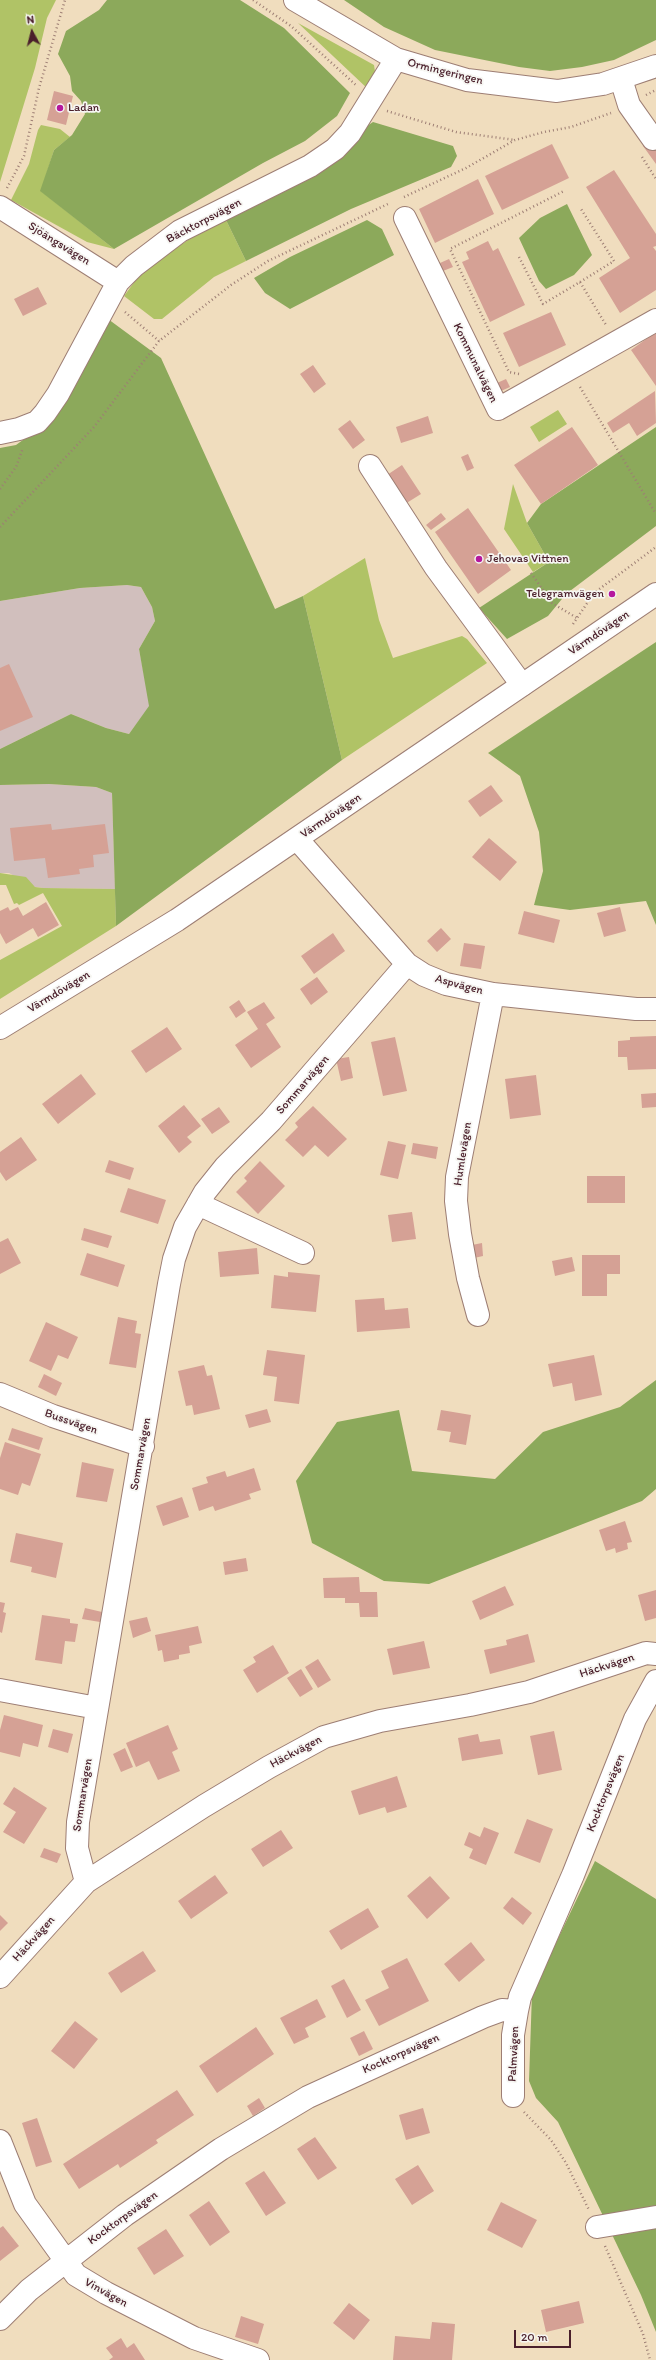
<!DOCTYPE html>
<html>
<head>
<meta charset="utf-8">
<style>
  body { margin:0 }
  #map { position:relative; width:656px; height:2360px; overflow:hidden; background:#f0ddbe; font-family:Itim,sans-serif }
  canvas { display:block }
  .north { position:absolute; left:12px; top:12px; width:40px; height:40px; -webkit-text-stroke:3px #f6f6f2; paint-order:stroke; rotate:353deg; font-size:11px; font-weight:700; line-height:16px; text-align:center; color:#4a1f2b }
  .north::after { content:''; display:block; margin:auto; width:14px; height:18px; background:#4a1f2b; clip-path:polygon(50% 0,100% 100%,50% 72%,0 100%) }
  .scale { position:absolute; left:514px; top:2330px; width:57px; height:18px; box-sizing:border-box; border:2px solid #4a1f2b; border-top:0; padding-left:5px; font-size:12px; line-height:14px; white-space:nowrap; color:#4a1f2b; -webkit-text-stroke:3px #f6f6f2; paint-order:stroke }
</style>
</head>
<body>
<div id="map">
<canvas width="656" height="2360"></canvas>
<div class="north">N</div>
<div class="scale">20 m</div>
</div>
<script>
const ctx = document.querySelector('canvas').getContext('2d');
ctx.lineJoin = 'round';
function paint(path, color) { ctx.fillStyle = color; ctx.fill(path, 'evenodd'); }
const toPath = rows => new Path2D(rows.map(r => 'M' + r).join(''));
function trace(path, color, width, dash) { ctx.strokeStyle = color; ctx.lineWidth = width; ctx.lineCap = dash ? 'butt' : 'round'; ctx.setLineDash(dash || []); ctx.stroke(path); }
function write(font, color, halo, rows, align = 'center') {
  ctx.font = font + ' Itim,sans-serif'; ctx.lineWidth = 3.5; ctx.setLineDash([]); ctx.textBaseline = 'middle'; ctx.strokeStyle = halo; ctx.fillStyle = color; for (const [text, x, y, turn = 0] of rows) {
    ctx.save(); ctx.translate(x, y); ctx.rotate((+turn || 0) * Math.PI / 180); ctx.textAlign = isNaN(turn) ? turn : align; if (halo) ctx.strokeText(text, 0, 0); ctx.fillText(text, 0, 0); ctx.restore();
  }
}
paint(toPath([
  [127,585,141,587,152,607,155,621,139,649,150,706,129,734,106,728,71,714,0,749,0,601,80,588],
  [49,784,96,787,112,793,115,889,43,888,35,887,9,873,0,873,0,785]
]), '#d1bfbd');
paint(toPath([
  [0,0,56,0,47,18,35,68,0,182],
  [298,23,374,65,376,78,369,90],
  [41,125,60,129,70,137,54,150,41,191,114,249,87,242,11,200,29,164,38,130],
  [226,220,246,261,214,277,162,319,154,319,124,296,138,277,154,263,191,238],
  [558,410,567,424,539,442,530,427],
  [513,484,527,523,549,562,533,572,504,529],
  [365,558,379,620,393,658,462,636,467,639,487,663,342,760,303,596],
  [0,873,26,877,35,887,43,888,115,889,116,926,0,999,0,960,62,926,43,893,19,905,17,903,14,904,6,885,0,885]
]), '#b0c366');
paint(toPath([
  [107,0,240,0,284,28,350,93,337,116,305,141,263,163,114,249,40,191,54,150,72,135,85,114,81,101,72,91,70,76,58,54,66,31,99,10],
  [344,0,656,0,656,40,614,60,582,67,550,71,519,67,435,50,384,27],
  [373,122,453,146,457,156,451,167,351,209,246,261,226,220],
  [567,204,592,255,574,275,546,289,539,281,519,238,540,218],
  [367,220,382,229,394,255,290,309,265,293,254,278,290,257],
  [108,319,161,358,275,609,303,596,342,760,116,926,112,793,96,787,49,784,0,785,0,749,71,714,106,728,129,734,149,706,139,649,155,621,152,607,141,587,127,585,80,588,0,601,0,448,16,445,49,421],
  [656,427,656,526,566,594,548,616,507,639,479,608,549,562,527,523,541,504],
  [656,642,656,925,646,901,570,910,534,905,543,871,539,832,520,776,488,753],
  [656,1380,656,1489,642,1501,429,1584,384,1581,312,1543,296,1481,337,1422,399,1410,412,1471,495,1479,543,1432,620,1407],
  [595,1861,656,1899,656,2332,641,2295,558,2122,536,2098,529,2081,532,1993]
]), '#8ca95b');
paint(toPath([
  [54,91,73,96,66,125,47,120],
  [656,137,656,164,643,146],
  [552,144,569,178,502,210,485,176],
  [614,170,656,234,656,246,653,247,656,251,656,290,620,313,599,278,630,258,586,187],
  [478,179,494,214,435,243,419,209],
  [488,241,493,251,498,248,525,305,490,322,462,262,469,259,466,252],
  [449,259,453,267,443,271,440,263],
  [38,287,47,304,23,316,14,299],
  [551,312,566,345,519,367,503,333],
  [656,332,656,386,631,350],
  [313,365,326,384,314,393,300,374],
  [506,379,510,387,501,391,497,383],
  [655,391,656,423,637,436,629,423,613,433,607,423],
  [428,416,433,433,401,443,396,427],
  [350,420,365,440,353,449,338,429],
  [572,427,598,465,541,504,514,465],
  [468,454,474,468,467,471,461,457],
  [402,465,421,494,405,504,387,475],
  [468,508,511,570,478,594,435,532],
  [441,513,446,519,431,530,426,525],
  [9,664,33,717,0,731,0,668],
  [491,785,503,801,480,817,468,801],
  [51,824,52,830,105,824,109,853,93,855,94,867,79,869,80,874,48,878,45,858,14,861,10,828],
  [489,838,517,862,500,881,472,857],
  [46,902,59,925,38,937,33,928,6,944,0,933,0,911,8,907,10,911,18,907,23,916],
  [620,907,626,931,604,937,597,913],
  [524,911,560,920,554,943,518,934],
  [441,928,451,939,437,952,427,941],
  [333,933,345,951,314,974,301,956],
  [464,943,485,946,481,969,460,966],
  [317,977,328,992,311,1005,300,989],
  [239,1000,246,1011,236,1018,229,1007],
  [264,1002,275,1018,266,1024,281,1047,251,1068,235,1045,258,1029,247,1012],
  [167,1027,182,1049,146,1073,131,1051],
  [656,1036,656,1069,628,1070,627,1057,618,1057,618,1041,630,1040,630,1037],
  [395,1037,407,1091,383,1096,371,1042],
  [349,1057,353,1078,341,1081,336,1059],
  [81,1074,96,1094,58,1124,42,1104],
  [536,1075,541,1115,510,1119,505,1079],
  [656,1093,656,1107,642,1108,641,1094],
  [184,1105,201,1126,187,1137,192,1142,179,1153,158,1126],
  [313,1106,347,1139,328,1157,315,1145,303,1157,285,1140,298,1127,295,1123],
  [219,1107,230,1122,212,1134,201,1119],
  [21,1137,37,1160,6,1181,0,1172,0,1152],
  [388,1141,406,1145,398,1179,380,1175],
  [413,1143,438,1147,436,1159,411,1154],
  [109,1160,134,1168,130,1180,105,1172],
  [260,1161,285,1186,258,1214,236,1192,247,1181,244,1178],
  [587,1176,625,1176,625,1203,587,1203],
  [128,1188,166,1200,158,1224,120,1212],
  [412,1212,416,1239,392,1242,388,1215],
  [84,1228,112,1236,108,1248,81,1240],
  [8,1238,21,1263,0,1274,0,1242],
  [482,1243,483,1256,474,1258,472,1245],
  [257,1248,259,1274,220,1277,218,1252],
  [87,1253,125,1265,118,1287,80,1275],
  [582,1255,620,1255,620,1274,607,1274,607,1296,582,1296],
  [572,1257,575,1271,555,1276,552,1261],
  [288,1272,320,1275,316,1312,271,1308,274,1275,288,1277],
  [384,1298,385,1310,408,1308,410,1328,357,1332,355,1300],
  [118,1317,137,1321,135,1333,141,1334,136,1368,109,1364],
  [46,1322,78,1337,68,1359,58,1355,51,1371,29,1361],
  [267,1350,305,1355,299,1404,274,1401,277,1377,263,1375],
  [594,1355,602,1395,575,1401,572,1383,553,1387,548,1364],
  [204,1365,207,1376,212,1375,220,1409,194,1415,192,1405,186,1406,178,1371],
  [44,1374,62,1383,56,1396,38,1387],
  [267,1409,271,1422,249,1428,245,1415],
  [441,1410,471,1415,466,1445,449,1442,451,1432,437,1430],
  [12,1428,43,1438,39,1450,8,1440],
  [5,1442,41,1454,30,1486,22,1483,18,1495,0,1489,0,1458],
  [82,1462,114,1469,107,1502,76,1497],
  [254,1468,261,1490,249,1494,251,1499,215,1511,213,1506,199,1511,192,1488,208,1483,206,1477,225,1471,227,1477],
  [182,1497,189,1517,163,1526,156,1506],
  [625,1521,632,1542,627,1543,628,1549,616,1553,615,1548,606,1551,599,1530],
  [16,1533,63,1543,56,1578,31,1572,32,1567,10,1562],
  [246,1558,248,1571,225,1575,223,1562],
  [359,1577,360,1592,377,1592,378,1617,360,1617,359,1603,345,1603,345,1598,324,1598,323,1578],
  [505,1586,514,1605,480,1620,472,1601],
  [656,1590,656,1618,645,1621,638,1595],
  [0,1602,5,1603,3,1612,6,1613,2,1633,0,1632],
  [85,1608,102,1612,100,1622,82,1619],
  [42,1615,70,1619,70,1623,78,1624,75,1642,65,1641,62,1664,35,1660],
  [147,1617,151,1631,133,1638,129,1621],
  [198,1626,202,1643,189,1646,190,1653,179,1655,179,1659,164,1662,162,1650,158,1651,155,1635],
  [528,1634,535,1662,490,1674,484,1650,507,1645,506,1640],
  [424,1641,430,1668,393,1675,387,1649],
  [273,1645,289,1673,257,1693,243,1670,256,1662,253,1657],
  [318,1659,331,1680,318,1688,305,1667],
  [301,1669,313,1689,300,1697,287,1678],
  [4,1715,43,1725,38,1747,23,1743,20,1757,0,1752,0,1730],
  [168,1725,178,1749,172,1752,180,1771,158,1780,149,1761,136,1767,126,1743],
  [53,1729,73,1734,68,1753,48,1747],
  [554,1731,562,1770,538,1775,530,1736],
  [478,1734,480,1742,500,1739,503,1754,462,1761,458,1738],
  [125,1748,133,1767,121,1772,113,1754],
  [397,1776,407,1807,387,1813,385,1807,359,1815,351,1791],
  [14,1787,47,1808,24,1844,3,1832,16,1812,3,1804],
  [527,1819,553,1829,540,1863,514,1853],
  [484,1827,499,1833,486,1865,469,1858,473,1849,464,1845,469,1832,480,1837],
  [281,1830,293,1848,263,1867,251,1849],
  [44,1848,61,1854,57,1863,40,1857],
  [215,1875,228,1893,191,1919,178,1901],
  [430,1876,450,1898,427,1919,407,1896],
  [512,1897,532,1913,523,1925,503,1908],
  [368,1908,379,1927,341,1950,329,1931],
  [0,1915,8,1923,0,1931],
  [471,1942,485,1960,459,1982,444,1964],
  [143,1951,156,1971,121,1993,108,1973],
  [407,1958,429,2001,379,2026,365,2000,389,1988,381,1971],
  [344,1979,361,2010,347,2018,331,1986],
  [317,1999,326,2017,305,2028,309,2037,294,2044,280,2018],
  [75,2021,98,2039,74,2069,51,2051],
  [256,2027,274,2054,217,2093,199,2066],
  [364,2031,373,2049,359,2056,350,2038],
  [177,2090,194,2115,156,2140,158,2143,120,2168,118,2164,79,2189,63,2164],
  [259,2098,265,2108,253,2116,247,2106],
  [423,2108,430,2133,406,2140,399,2115],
  [37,2118,52,2162,36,2167,22,2123],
  [315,2137,337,2168,318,2180,297,2149],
  [418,2165,434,2191,412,2205,395,2179],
  [264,2171,286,2203,266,2216,245,2183],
  [209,2201,230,2232,210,2246,189,2215],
  [501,2202,537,2220,522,2248,487,2230],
  [3,2226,19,2246,0,2261,0,2228],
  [166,2229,184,2256,154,2275,137,2248],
  [579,2301,584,2323,546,2332,541,2310],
  [349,2303,370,2320,354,2340,333,2323],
  [241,2316,264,2324,258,2344,235,2337],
  [432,2322,455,2324,452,2360,393,2360,395,2336,430,2339],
  [121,2338,127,2348,134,2343,145,2360,109,2360,113,2357,106,2348]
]), '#d5a195');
const minor = toPath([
  [295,0,396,59,467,80,557,91,603,84,656,66],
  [621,79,629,105,653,139],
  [0,207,118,282],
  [405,218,498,409,656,320],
  [0,433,19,429,37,422,45,413,58,394,118,282,134,266,180,231,310,166,335,149,350,133,396,59],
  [370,466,436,568,522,685],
  [297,839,407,964,424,975,446,984,493,994,636,1009,656,1009],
  [198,1204,303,1253],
  [478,1315,468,1278,460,1234,456,1201,457,1177,493,994],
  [0,1394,53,1416,143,1446],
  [0,1690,97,1708],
  [86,1882,77,1848,78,1822,169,1284,174,1259,185,1227,205,1192,225,1167,271,1121,407,964],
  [0,1977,86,1882,204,1806,269,1767,324,1737,380,1721,470,1705,529,1692,646,1653,656,1654],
  [513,2096,513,2035,517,2011],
  [0,2141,25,2204,76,2275,106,2293,194,2338,258,2360],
  [597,2227,656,2217],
  [0,2319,29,2290,125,2215,221,2149,308,2097,483,2017,502,2010,517,2011,520,1997,573,1875,635,1719,656,1681]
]);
const major = toPath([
  [0,1028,177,920,656,594]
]);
trace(minor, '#9d7e74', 24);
trace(major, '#9d7e74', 24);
trace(toPath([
  [253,0,291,26,357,86],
  [646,95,656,90],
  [387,111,456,132,515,140],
  [642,157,656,179],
  [7,188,24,156,39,88,65,0],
  [404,197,466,168,515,140,544,132,571,127,611,113],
  [519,257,543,304,580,282,606,325],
  [580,282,614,261,581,209],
  [125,312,159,341],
  [519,374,509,372,450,249,564,191],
  [580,387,656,514],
  [0,489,16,467,23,448],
  [0,527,94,427,159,341,231,285,268,261,390,203],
  [531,573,552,603,577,618],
  [573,624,594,593,656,547],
  [524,2112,551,2140,566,2163,589,2210],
  [605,2246,643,2334,650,2360]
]), '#9d7e74', 2.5, [1, 3]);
trace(minor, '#fff', 22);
trace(major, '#fff', 22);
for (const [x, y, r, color] of [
  [60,108,4,"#b5179e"],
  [479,559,4,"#b5179e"],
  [612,594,4,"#b5179e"]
]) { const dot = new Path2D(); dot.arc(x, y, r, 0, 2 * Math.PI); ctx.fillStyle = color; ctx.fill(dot); trace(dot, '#f6f6f2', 1.5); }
write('12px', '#4a1f2b', '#f6f6f2', [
  ["Ormingeringen",445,72,14],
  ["Bäcktorpsvägen",204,221,-28],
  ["Sjöängsvägen",59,244,32],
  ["Kommunalvägen",475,363,64],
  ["Värmdövägen",599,633,-34],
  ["Värmdövägen",331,816,-34],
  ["Aspvägen",459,985,15],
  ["Värmdövägen",59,992,-31],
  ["Sommarvägen",303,1085,-49],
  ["Humlevägen",463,1154,-81],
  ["Bussvägen",71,1422,19],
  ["Sommarvägen",141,1454,-80],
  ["Häckvägen",607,1666,-18],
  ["Häckvägen",296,1752,-28],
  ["Kocktorpsvägen",606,1793,-68],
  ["Sommarvägen",83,1795,-81],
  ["Häckvägen",34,1939,-48],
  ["Kocktorpsvägen",401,2054,-24],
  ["Palmvägen",514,2054,-87],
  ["Kocktorpsvägen",123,2218,-36],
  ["Vinvägen",106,2293,29]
]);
write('12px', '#4a1f2b', '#f6f6f2', [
  ["Ladan",68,108],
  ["Jehovas Vittnen",487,559],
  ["Telegramvägen",604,594,"right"]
], 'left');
</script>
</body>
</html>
